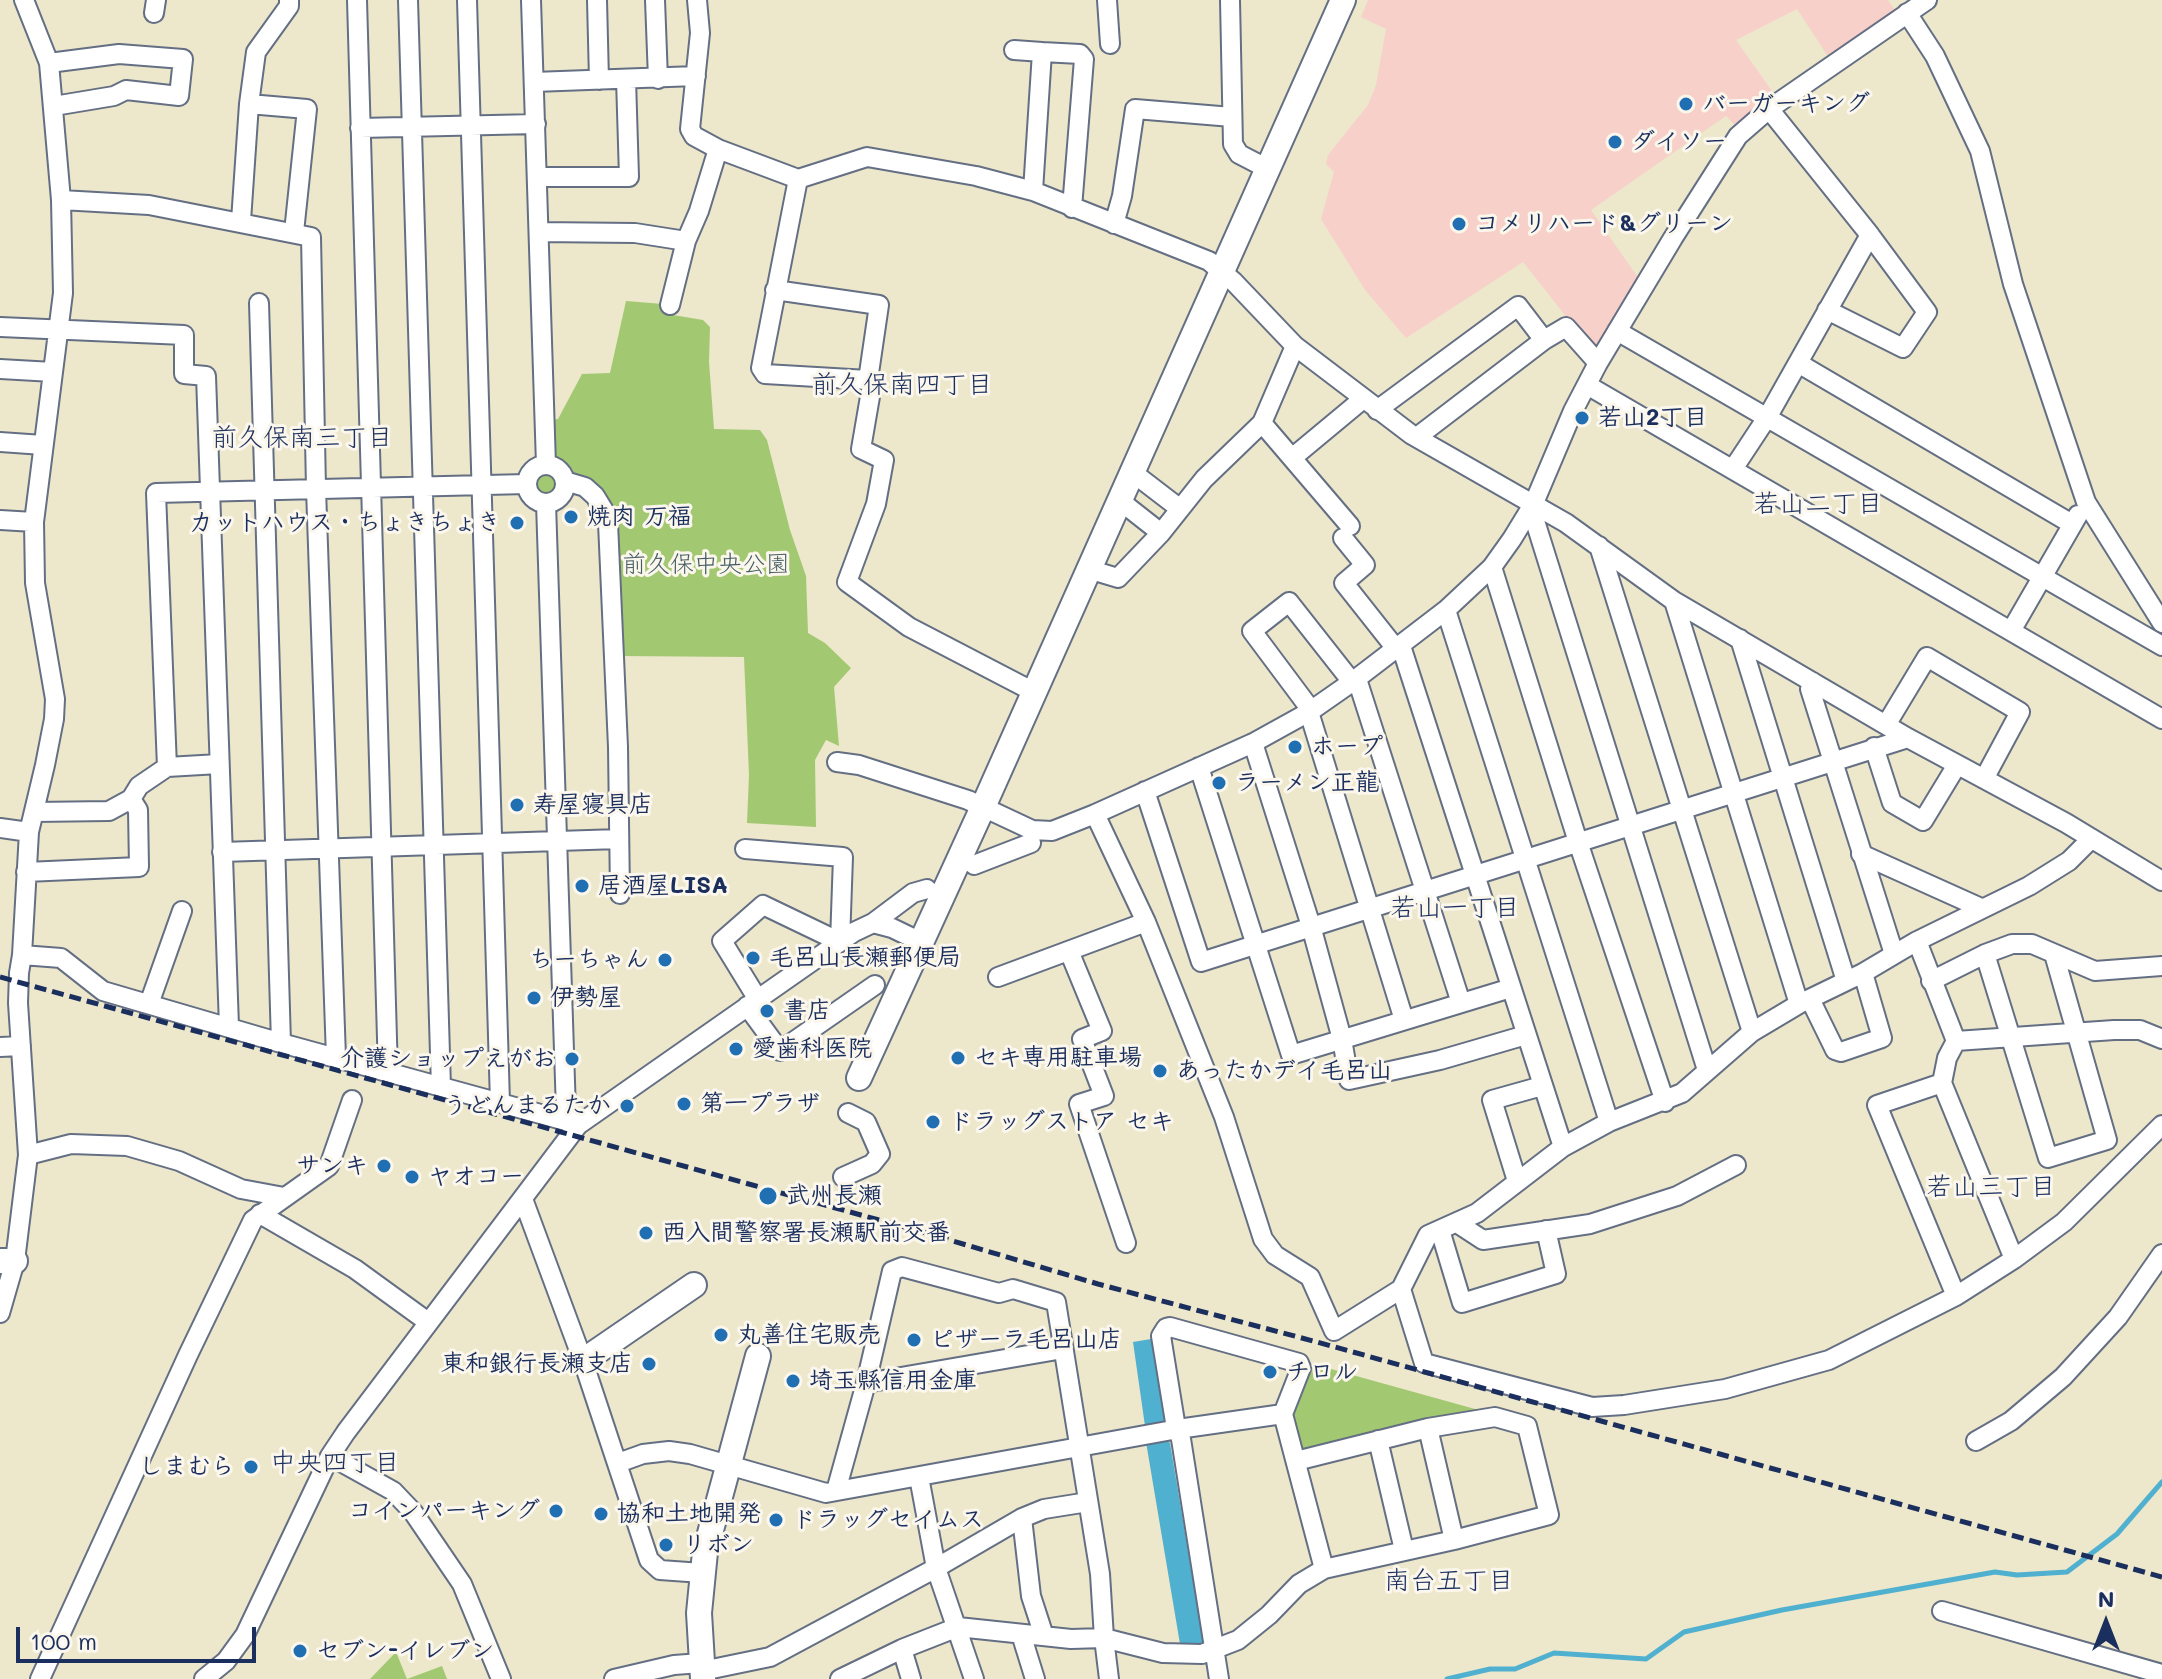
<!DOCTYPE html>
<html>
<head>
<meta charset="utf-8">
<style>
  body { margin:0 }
  #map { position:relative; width:2162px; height:1679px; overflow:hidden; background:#ede7cb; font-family:Mali,sans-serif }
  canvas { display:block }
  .north { position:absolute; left:2066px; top:1583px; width:80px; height:80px; -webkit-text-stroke:6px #fbf7ec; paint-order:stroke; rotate:0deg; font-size:22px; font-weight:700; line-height:32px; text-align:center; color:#1b2f5e }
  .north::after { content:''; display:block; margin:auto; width:28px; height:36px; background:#1b2f5e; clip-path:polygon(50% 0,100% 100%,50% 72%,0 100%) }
  .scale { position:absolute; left:16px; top:1627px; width:240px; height:36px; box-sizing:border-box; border:4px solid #1b2f5e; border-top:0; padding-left:10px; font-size:24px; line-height:28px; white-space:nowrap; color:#1b2f5e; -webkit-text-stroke:6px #fbf7ec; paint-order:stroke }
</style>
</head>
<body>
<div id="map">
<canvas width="2162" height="1679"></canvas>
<div class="north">N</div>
<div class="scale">100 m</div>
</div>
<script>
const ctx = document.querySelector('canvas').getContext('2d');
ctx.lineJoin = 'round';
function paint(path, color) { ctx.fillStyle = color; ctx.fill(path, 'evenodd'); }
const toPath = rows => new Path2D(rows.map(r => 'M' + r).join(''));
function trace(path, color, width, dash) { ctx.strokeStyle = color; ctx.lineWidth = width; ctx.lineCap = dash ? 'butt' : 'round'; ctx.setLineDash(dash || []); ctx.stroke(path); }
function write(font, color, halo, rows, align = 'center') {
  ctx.font = font + ' Mali,"Klee One",sans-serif'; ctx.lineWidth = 6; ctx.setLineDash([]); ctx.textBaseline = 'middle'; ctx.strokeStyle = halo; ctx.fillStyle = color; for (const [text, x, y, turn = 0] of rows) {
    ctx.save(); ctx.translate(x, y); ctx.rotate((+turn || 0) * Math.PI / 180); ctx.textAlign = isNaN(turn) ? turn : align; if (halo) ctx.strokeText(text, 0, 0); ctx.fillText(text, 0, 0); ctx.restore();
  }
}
paint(toPath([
  [1368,0,1888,0,1894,9,1893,16,1829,58,1797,9,1736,40,1774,94,1736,126,1726,116,1591,210,1639,279,1601,346,1591,348,1523,262,1406,338,1365,290,1321,219,1334,172,1326,164,1328,155,1368,105,1376,85,1386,29,1361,17]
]), '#f7d0ca');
paint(toPath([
  [626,301,675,305,673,315,703,320,710,327,709,362,714,429,760,430,767,440,790,530,806,576,808,633,825,643,851,668,834,687,839,746,826,740,815,760,816,827,747,823,749,775,744,657,619,656,612,514,573,476,565,464,551,458,550,420,558,419,582,374,610,373],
  '534 485a12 12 0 1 1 24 0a12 12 0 1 1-24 0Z',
  [1313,1364,1475,1409,1479,1412,1300,1451,1291,1411,1310,1365],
  [396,1652,407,1679,442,1666,447,1679,370,1679]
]), '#a3c872');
paint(toPath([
  [1157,1338,1169,1422,1145,1426,1133,1342],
  [1166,1439,1170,1443,1203,1641,1199,1646,1180,1644,1146,1442]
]), '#50b0cf');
trace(toPath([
  [1447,1679,1490,1669,1515,1669,1554,1653,1646,1659,1684,1632,1782,1610,1995,1572,2017,1575,2067,1572,2117,1534,2162,1482]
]), '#50b0cf', 5);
const street = toPath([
  [357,0,388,1072],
  [408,0,441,1086],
  [467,0,500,1102],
  [531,0,546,465],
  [597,0,599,80],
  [655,0,658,79],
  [697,0,700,33,690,129,694,136,718,149,798,179,867,157,976,176,1033,191,1209,261,1234,282,1295,346,1412,435,1566,523,1674,601,1908,738,2066,823,2162,881],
  [1107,0,1110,44],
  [1230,0,1233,144,1239,154,1266,168],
  [154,13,156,0],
  [1907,13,1935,56,1980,151,2013,284,2086,502,2162,623],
  [1014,50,1042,52],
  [49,63,119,54,183,59,179,96,126,90,114,96,54,106],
  [534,82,696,76],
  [249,104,307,109,294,232],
  [1769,109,1870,235,1927,312,1903,348,1827,310],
  [360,128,536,124],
  [538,177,629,177,626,79],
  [798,179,761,368,765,374,868,380],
  [1033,191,1042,52,1080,54,1084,59,1072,208],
  [61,200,149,205,311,237,316,489,336,1057],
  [241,221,249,104,256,52,289,6,289,0],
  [1114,224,1122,196,1135,109,1232,117],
  [539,232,635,233,686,241],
  [775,290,879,305,868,380,872,385,861,449,884,460,876,504,847,582,909,627,1034,692],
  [259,303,281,1043],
  [670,305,686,241,699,211,718,149],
  [0,327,184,335,184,374,206,376,229,1026],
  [1617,331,2162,646],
  [1544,340,1566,327,1598,363],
  [1798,363,2072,524],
  [0,369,53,372],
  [1587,385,2162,719],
  [1377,410,1518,306,1544,340,1417,437],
  [1262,423,1350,526],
  [0,442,43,445],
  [1292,458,1363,399],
  '527 484a19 19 0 1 1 38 0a19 19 0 1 1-38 0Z',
  [1733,469,1768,416,1870,235],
  [1132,472,1179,508],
  [565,481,585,487,595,496,606,514,608,523,618,747,620,894],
  [1119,500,1161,533],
  [546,503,566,1111,571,1120],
  [1534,503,1535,521,1707,1070],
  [0,520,34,522],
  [1343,538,1365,565,1344,583,1397,650],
  [1599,546,1752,1032],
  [1492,567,1578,842,1665,1102],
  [1088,569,1118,578,1161,533,1204,479,1262,423,1295,346],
  [1674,601,1799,1004],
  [1446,610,1609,1122],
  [2011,631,2078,515],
  [1740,639,1846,981],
  [1401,646,1563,1147],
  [1357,679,1461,1003],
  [1813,682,1810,689,1894,954],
  [1311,710,1252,631,1289,602,1352,682],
  [1309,712,1404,1020],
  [1886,725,1927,657,2020,712,1984,779],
  [1253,743,1311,926,1342,1039,1349,1080,1440,1060,1526,1035],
  [1874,747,1892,803,1923,821,1957,765],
  [837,762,859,765,968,800,1032,830,1052,831,1095,814,1253,743,1309,712,1352,682,1446,610,1492,567,1512,539,1534,503,1573,411,1598,363,1673,238,1738,136,1769,109,1927,0],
  [167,767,156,493,527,484],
  [1199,767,1291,1055,1511,988],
  [1145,791,1201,962,1908,738],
  [34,812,109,811,131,799,139,786,167,767,219,764],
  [1095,814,1146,922,1224,1117,1263,1239,1275,1255,1310,1277,1334,1331,1401,1289],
  [0,828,29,832],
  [2091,839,2069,861,2029,886,1917,941,1863,973,1799,1004,1752,1032,1682,1093,1609,1122,1563,1147,1477,1213,1428,1235,1401,1289,1424,1363,1592,1407,1624,1405,1725,1389,1829,1360,1956,1296,2014,1259,2064,1222,2162,1125],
  [745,849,843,857,840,942,763,905,722,941,757,998],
  [222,852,619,839],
  [1861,854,1981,908],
  [974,865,1031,843],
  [26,872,139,867,138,810,131,799],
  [873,923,913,893,927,889],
  [1917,941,1956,1041,1947,1058,1942,1083,2014,1259],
  [1069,951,1102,1031,1082,1039,1104,1096,1079,1104,1126,1243],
  [1985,954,2048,1158,2107,1140,2054,954],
  [22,955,61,958,103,991,281,1043,577,1124],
  [998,977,1146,922],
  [1931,981,1985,954,2012,944,2032,944,2095,971,2162,966],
  [1810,999,1835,1050,1841,1052,1882,1038,1863,973],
  [149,1004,182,911],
  [747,1006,780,1051,875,985],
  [1956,1041,2114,1030,2140,1030,2162,1039],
  [0,1047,21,1046],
  [1942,1083,1877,1105,1956,1296],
  [28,1155,71,1144,127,1146,179,1161,241,1189,284,1197],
  [843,1177,872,1164,880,1154,866,1122,848,1113],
  [1517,1181,1492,1100,1542,1086],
  [523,1199,583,1361,649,1560,660,1570,702,1573],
  [260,1214,355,1269,428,1322],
  [1457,1223,1483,1240,1590,1224,1677,1196,1736,1165],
  [1440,1230,1462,1303,1556,1274,1546,1230],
  [0,1313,15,1261,28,1155,18,1003,19,973,22,955,29,832,45,765,54,719,55,699,35,583,34,522,63,293,61,200,49,63,24,0],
  [866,1383,1063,1349],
  [1428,1428,1454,1540],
  [1378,1440,1404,1550],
  [1976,1441,2011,1421,2063,1377,2118,1317,2162,1254],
  [330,1456,393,1491,413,1512,462,1584,501,1679],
  [618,1463,643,1454,669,1451,690,1454,826,1493,1178,1429,1283,1414],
  [919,1477,936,1568,974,1679],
  [836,1491,866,1383,892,1271,902,1267,999,1293,1013,1289,1056,1302,1100,1574,1104,1638,1109,1679],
  [1022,1518,1031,1596,1044,1636],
  [1942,1611,2162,1674],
  [1021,1634,1035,1679],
  [902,1649,911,1679],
  [702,1671,770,1657,936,1568,1022,1518,1044,1509,1088,1502],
  [40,1679,188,1355,253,1220,329,1166,352,1100],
  [204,1679,226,1661,245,1635,330,1456,346,1432,578,1125,854,932,873,923,892,928,921,942],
  [614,1679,674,1665,701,1663],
  [840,1679,902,1649,958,1627,1071,1639,1104,1638,1163,1653,1202,1654,1238,1640,1269,1615,1299,1584,1324,1569,1454,1540,1549,1515,1527,1426,1495,1417,1428,1428,1296,1461],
  [1219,1679,1181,1439,1175,1422,1161,1336,1166,1328,1170,1327,1299,1363,1301,1368,1283,1414,1324,1569]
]);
const secondary = toPath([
  [859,1078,983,807,1343,0],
  [0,1261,15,1261],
  [583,1361,694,1285],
  [703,1679,699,1613,705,1552,758,1356]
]);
trace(street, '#646f84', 22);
trace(secondary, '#646f84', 28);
trace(street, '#fff', 18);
trace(secondary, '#fff', 24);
trace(toPath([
  [0,977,926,1233,1098,1284,1317,1342,2162,1577]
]), '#1b2f5e', 5, [12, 6]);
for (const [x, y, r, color] of [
  [1686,104,8,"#1f6fb2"],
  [1615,142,8,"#1f6fb2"],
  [1459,224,8,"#1f6fb2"],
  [1582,418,8,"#1f6fb2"],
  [571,517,8,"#1f6fb2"],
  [517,523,8,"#1f6fb2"],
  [1295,747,8,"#1f6fb2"],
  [1219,783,8,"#1f6fb2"],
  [517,805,8,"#1f6fb2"],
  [582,886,8,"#1f6fb2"],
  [753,958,8,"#1f6fb2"],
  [665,960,8,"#1f6fb2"],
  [534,998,8,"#1f6fb2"],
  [767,1011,8,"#1f6fb2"],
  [736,1049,8,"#1f6fb2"],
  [958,1058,8,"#1f6fb2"],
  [572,1059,8,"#1f6fb2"],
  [1160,1071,8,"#1f6fb2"],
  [684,1104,8,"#1f6fb2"],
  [627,1106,8,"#1f6fb2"],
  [933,1122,8,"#1f6fb2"],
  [384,1166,8,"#1f6fb2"],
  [412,1177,8,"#1f6fb2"],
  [768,1196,10,"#1f6fb2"],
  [646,1233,8,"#1f6fb2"],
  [721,1335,8,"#1f6fb2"],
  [914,1340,8,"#1f6fb2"],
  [649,1364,8,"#1f6fb2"],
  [1270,1372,8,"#1f6fb2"],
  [793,1381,8,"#1f6fb2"],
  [251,1467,8,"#1f6fb2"],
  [556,1511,8,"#1f6fb2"],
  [601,1514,8,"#1f6fb2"],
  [776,1520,8,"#1f6fb2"],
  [666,1545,8,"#1f6fb2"],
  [300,1651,8,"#1f6fb2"]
]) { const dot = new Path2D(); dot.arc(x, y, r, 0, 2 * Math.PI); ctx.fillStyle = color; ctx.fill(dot); trace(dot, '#fbf7ec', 3); }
write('bold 24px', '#1b2f5e', '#fbf7ec', [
  ["バーガーキング",1702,104],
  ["ダイソー",1631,142],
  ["コメリハード&グリーン",1475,224],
  ["若山2丁目",1598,418],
  ["焼肉 万福",587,517],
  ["カットハウス・ちょきちょき",501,523,"right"],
  ["ホープ",1311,747],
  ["ラーメン正龍",1235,783],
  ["寿屋寝具店",533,805],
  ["居酒屋LISA",598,886],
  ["毛呂山長瀬郵便局",769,958],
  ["ちーちゃん",649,960,"right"],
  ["伊勢屋",550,998],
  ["書店",783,1011],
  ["愛歯科医院",752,1049],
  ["セキ専用駐車場",974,1058],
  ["介護ショップえがお",556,1059,"right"],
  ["あったかデイ毛呂山",1176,1071],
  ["第一プラザ",700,1104],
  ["うどんまるたか",611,1106,"right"],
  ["ドラッグストア セキ",949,1122],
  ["サンキ",368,1166,"right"],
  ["ヤオコー",428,1177],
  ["武州長瀬",786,1196],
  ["西入間警察署長瀬駅前交番",662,1233],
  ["丸善住宅販売",737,1335],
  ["ピザーラ毛呂山店",930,1340],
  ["東和銀行長瀬支店",633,1364,"right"],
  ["チロル",1286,1372],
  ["埼玉縣信用金庫",809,1381],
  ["しまむら",235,1467,"right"],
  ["コインパーキング",540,1511,"right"],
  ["協和土地開発",617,1514],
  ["ドラッグセイムス",792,1520],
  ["リボン",682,1545],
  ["セブン-イレブン",316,1651]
], 'left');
write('24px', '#445d64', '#fbf7ec', [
  ["前久保中央公園",706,565]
]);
write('26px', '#1b2f5e', '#fbf7ec', [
  ["前久保南四丁目",902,385],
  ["前久保南三丁目",302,438],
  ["若山二丁目",1818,504],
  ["若山一丁目",1455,908],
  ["若山三丁目",1991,1187],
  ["中央四丁目",335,1463],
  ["南台五丁目",1449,1581]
]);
</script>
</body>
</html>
